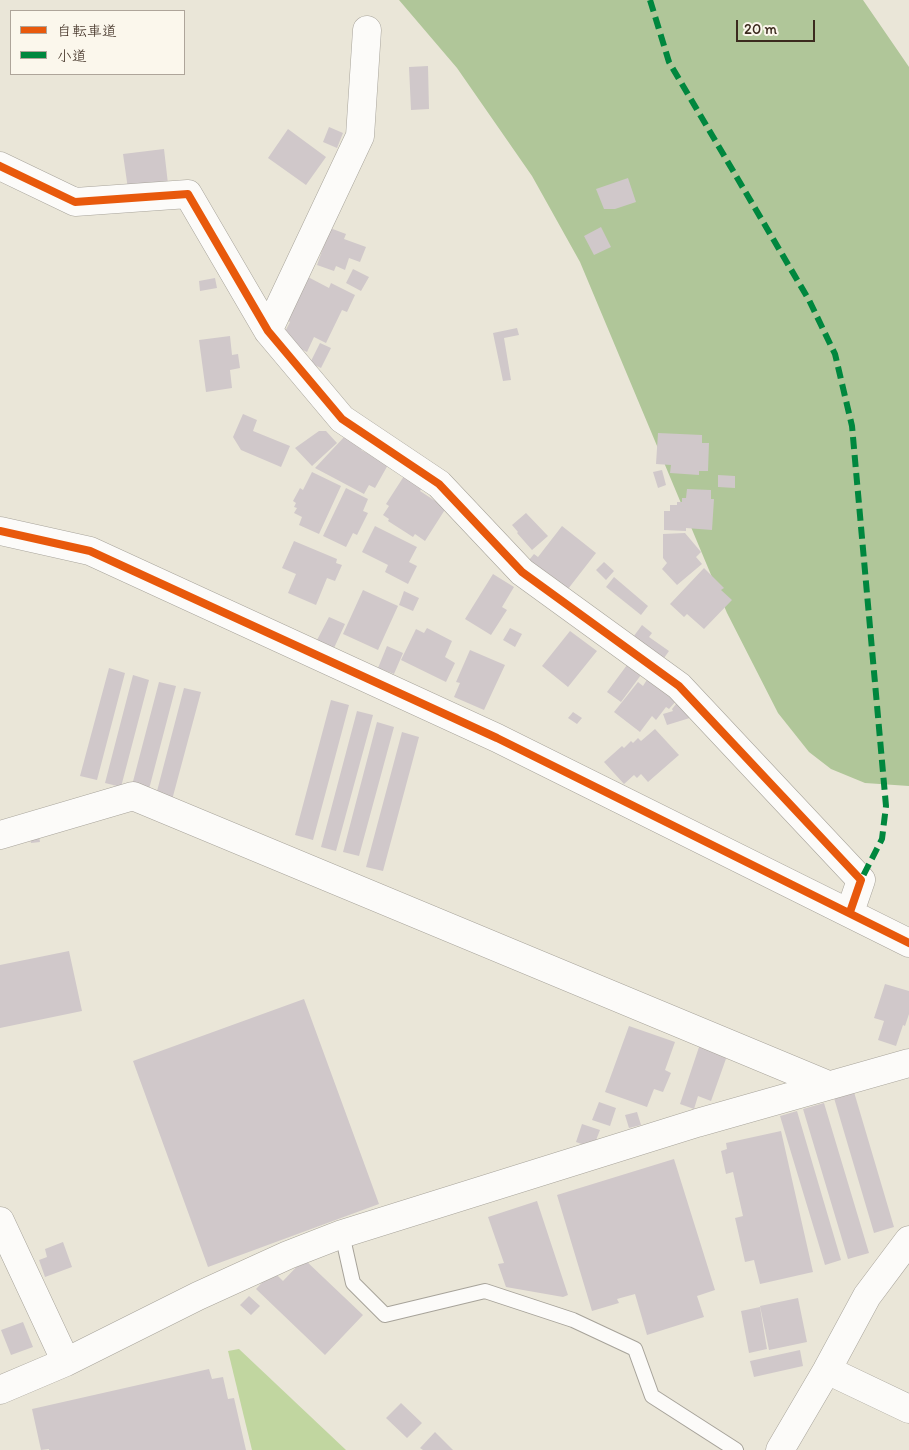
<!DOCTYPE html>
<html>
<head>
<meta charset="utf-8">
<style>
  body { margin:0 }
  #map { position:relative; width:909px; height:1450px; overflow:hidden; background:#eae6d8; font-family:Itim,"Klee One",sans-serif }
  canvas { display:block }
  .legend { position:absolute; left:10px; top:10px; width:175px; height:65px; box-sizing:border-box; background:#fbf7ec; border:1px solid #aea59a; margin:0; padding:6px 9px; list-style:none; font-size:15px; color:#3b2a1e }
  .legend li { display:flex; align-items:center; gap:10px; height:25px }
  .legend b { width:25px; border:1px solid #aea59a }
  .scale { position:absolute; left:736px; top:20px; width:79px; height:22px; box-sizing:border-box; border:2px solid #3b2a1e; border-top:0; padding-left:6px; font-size:15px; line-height:18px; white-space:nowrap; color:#3b2a1e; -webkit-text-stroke:4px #fbf7ec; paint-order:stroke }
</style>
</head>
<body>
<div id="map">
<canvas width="909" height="1450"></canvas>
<ul class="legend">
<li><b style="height:6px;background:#e8590c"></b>自転車道</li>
<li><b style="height:6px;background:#00873e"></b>小道</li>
</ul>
<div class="scale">20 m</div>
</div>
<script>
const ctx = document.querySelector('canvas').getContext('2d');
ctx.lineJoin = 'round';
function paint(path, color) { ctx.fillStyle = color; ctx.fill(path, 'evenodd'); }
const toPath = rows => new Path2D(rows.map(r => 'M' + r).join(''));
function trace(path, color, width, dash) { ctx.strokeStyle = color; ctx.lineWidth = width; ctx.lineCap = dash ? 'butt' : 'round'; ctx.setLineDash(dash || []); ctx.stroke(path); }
paint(toPath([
  [239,1349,346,1450,252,1450,228,1351]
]), '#c1d6a0');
paint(toPath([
  [399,0,863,0,909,67,909,786,865,783,831,769,809,752,778,713,727,613,580,262,532,176,457,68]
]), '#b0c699');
paint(toPath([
  [428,66,429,109,411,110,409,67],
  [329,127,343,133,337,148,323,142],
  [288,129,326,157,306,185,268,158],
  [164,149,168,184,128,189,123,154],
  [628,178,636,202,615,209,604,209,596,189],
  [601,227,611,247,594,255,584,236],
  [330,228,346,234,344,239,366,247,360,262,349,258,345,270,336,266,334,271,317,265],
  [353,269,369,277,361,291,346,283],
  [308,277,329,288,331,283,355,295,347,312,342,310,326,343,314,337,307,352,281,339,290,322,287,320],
  [215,278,217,288,200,291,199,281],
  [517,328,519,335,504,338,511,380,503,381,493,333],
  [230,336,232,355,238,354,240,368,230,370,232,388,206,392,199,340],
  [320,343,331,348,321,368,310,363],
  [243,414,257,420,253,431,290,446,281,467,241,450,233,437],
  [319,431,326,431,337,443,312,466,295,448],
  [658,433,702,435,702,443,709,443,708,471,699,471,699,475,670,473,671,465,656,464],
  [346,435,364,445,361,450,389,463,375,488,369,485,364,494,315,468],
  [662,470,666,485,658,488,653,472],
  [312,472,341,486,319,534,299,525,302,517,294,513,297,508,294,507,296,503,293,501,300,488,303,490],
  [406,473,424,484,420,491,446,508,425,541,415,534,413,537,388,521,389,519,383,515,389,506,386,504],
  [718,475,735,476,735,488,718,487],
  [346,488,368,499,363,511,368,513,357,535,353,533,346,547,323,536],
  [687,489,711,490,711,499,714,499,712,530,686,528,686,531,664,530,664,511,670,511,670,505,677,505,677,502,682,502,682,498,686,498],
  [526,513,548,536,532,550,517,533,518,532,512,525],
  [375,526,417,547,409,562,417,566,408,584,385,572,388,565,362,552],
  [562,526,596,553,568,589,561,583,555,591,524,566,534,554,538,557],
  [685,533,701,552,696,557,702,564,677,585,662,569,667,563,663,558,663,534],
  [294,541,337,559,336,563,342,565,335,581,327,578,316,605,288,593,296,574,282,568],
  [604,562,614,571,606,580,596,570],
  [704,568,724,588,721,590,732,600,704,629,687,614,684,617,670,604],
  [493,574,514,587,502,607,507,610,491,635,465,619],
  [614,577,648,606,641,615,606,587],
  [363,590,398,606,378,650,343,634],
  [404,591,419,598,413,611,399,605],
  [329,617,345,624,334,648,317,640],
  [642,625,652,633,649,637,669,651,659,665,628,644],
  [427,628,452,641,445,657,455,663,446,682,401,660,416,629,424,633],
  [510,628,522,634,515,647,503,640],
  [570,631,597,651,568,687,542,666],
  [387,646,403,653,394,674,378,668],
  [470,650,505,665,484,710,454,697,460,683,456,682],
  [627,665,641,675,621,702,607,692],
  [109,668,125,673,97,780,80,776],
  [133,675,149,680,121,787,105,783],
  [648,678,677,700,669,709,666,707,656,720,652,716,640,732,614,712,638,682,643,686],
  [159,682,176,686,148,793,131,789],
  [184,688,201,692,172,800,156,795],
  [680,699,693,717,667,725,663,714,673,711,672,709],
  [331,700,349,705,313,840,295,835],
  [357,711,373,715,336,851,321,847],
  [573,712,582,718,577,724,568,718],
  [377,722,394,727,359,856,343,852],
  [655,729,679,755,648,782,641,774,637,778,634,775,624,784,604,762,622,746,624,748,631,741,633,743,638,738,641,741],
  [402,732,419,737,383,871,366,867],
  [38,831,40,842,31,843,29,832],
  [69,951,82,1011,0,1028,0,965],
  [885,984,909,991,909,1014,905,1026,903,1025,896,1046,878,1040,884,1021,874,1018],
  [304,999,379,1204,208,1267,133,1061],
  [629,1026,675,1042,665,1070,671,1073,663,1092,654,1089,647,1107,605,1092],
  [700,1044,728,1053,711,1101,698,1096,694,1109,680,1104],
  [854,1092,894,1227,874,1233,834,1098],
  [599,1102,616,1108,610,1126,592,1120],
  [824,1103,869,1253,848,1259,803,1109],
  [797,1111,841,1260,825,1265,780,1116],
  [637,1112,641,1125,629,1128,625,1115],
  [582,1124,600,1130,593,1148,576,1142],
  [781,1131,813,1272,760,1284,754,1260,745,1262,735,1218,743,1216,733,1172,726,1174,721,1151,727,1149,726,1143],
  [674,1159,715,1290,697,1296,704,1317,647,1335,635,1294,617,1299,619,1303,592,1311,557,1195],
  [537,1201,568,1295,563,1297,506,1287,498,1264,504,1263,488,1217],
  [63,1242,72,1267,45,1277,39,1260,47,1257,45,1249],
  [304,1259,363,1315,325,1355,256,1289,273,1271,283,1281],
  [249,1296,260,1306,251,1315,240,1305],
  [798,1298,807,1342,769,1350,760,1306],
  [760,1307,767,1349,749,1353,741,1311],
  [23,1322,33,1347,11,1355,1,1330],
  [800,1350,803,1366,754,1377,750,1361],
  [209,1369,212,1379,223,1377,228,1399,234,1398,246,1450,49,1450,49,1449,41,1450,32,1409],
  [401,1403,422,1423,407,1438,386,1418],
  [435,1432,453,1450,423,1450,420,1448]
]), '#d0c8ca');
const service = toPath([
  [342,1234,353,1283,385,1315,485,1291,573,1320,635,1349,652,1396,736,1450]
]);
const minor = toPath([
  [0,166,75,202,188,194,268,331,342,419,439,484,522,572,679,686,861,880,850,912],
  [268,331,360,136,367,30],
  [0,531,90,551,497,738,909,943],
  [0,835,133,796,828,1085],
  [0,1221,66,1362],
  [827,1370,909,1409],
  [0,1390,66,1362,198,1296,288,1255,342,1234,697,1123,909,1063],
  [780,1450,827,1370,867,1296,909,1240]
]);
trace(service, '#a7a39a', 16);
trace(minor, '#a7a39a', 29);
trace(service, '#fcfbf9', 14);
trace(minor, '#fcfbf9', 28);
trace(toPath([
  [650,0,669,62,809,300,835,354,852,426,886,806,882,839,861,880]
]), '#00873e', 6, [12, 6]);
trace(toPath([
  [0,166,75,202,188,194,268,331,342,419,439,484,522,572,679,686,861,880,850,912],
  [0,531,90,551,497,738,909,943]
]), '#e8590c', 8);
</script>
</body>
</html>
